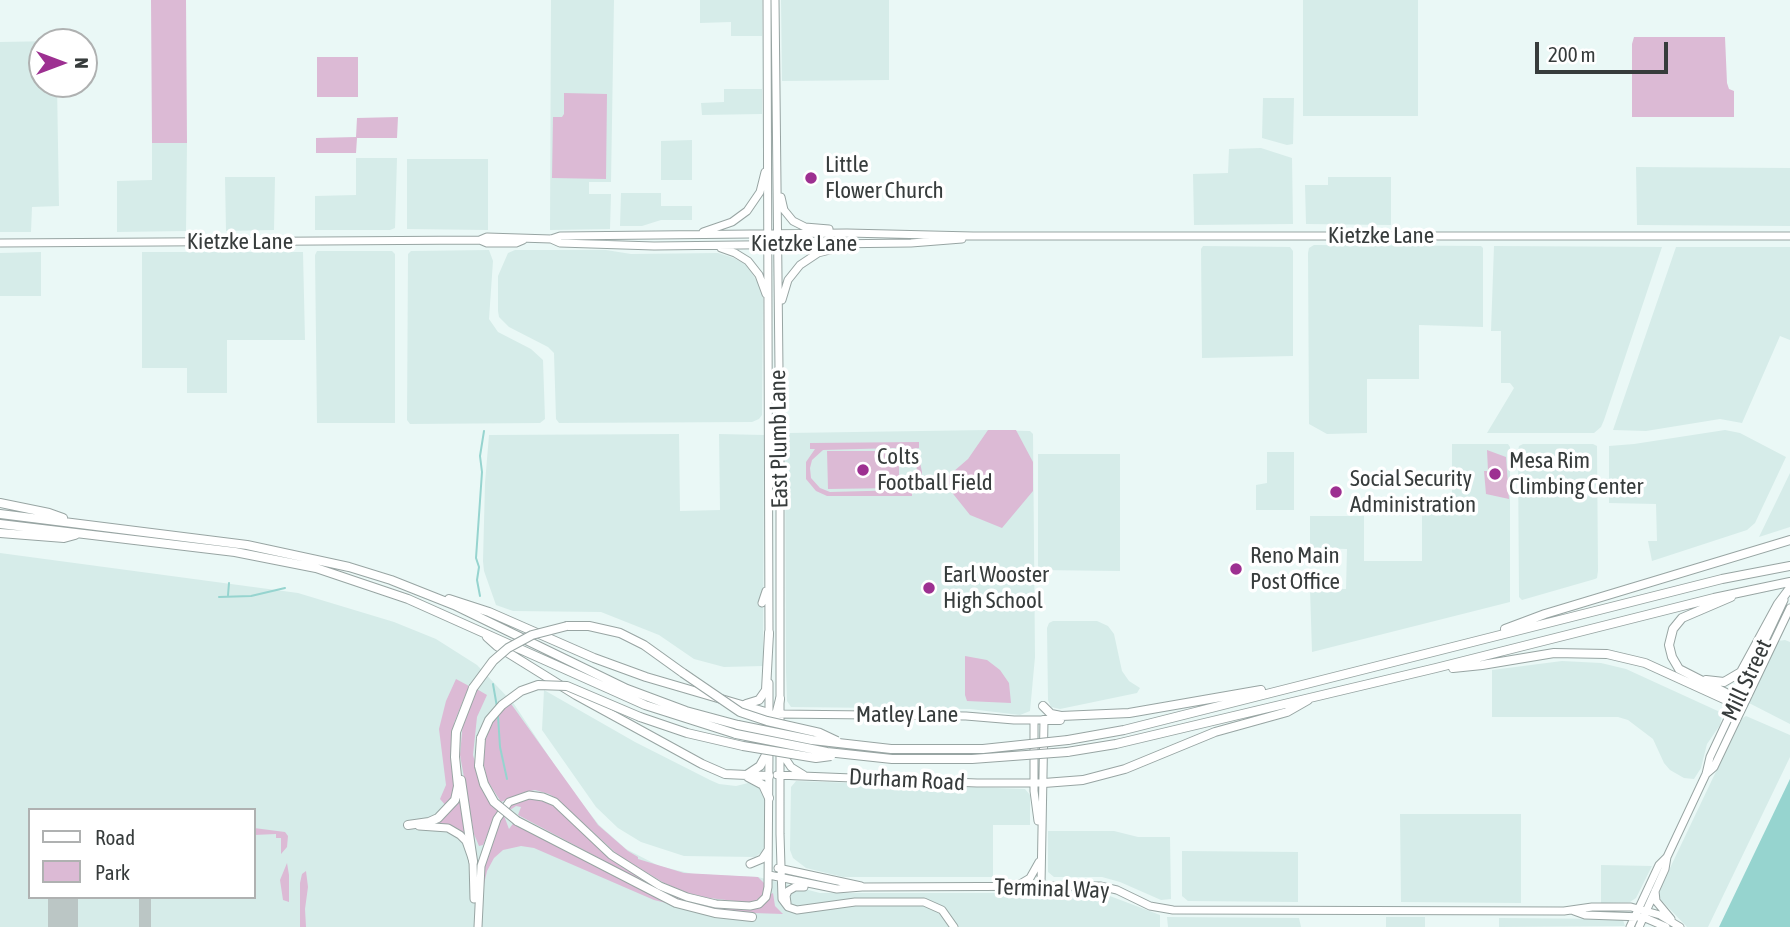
<!DOCTYPE html>
<html>
<head>
<meta charset="utf-8">
<style>
  body { margin:0 }
  #map { position:relative; width:1790px; height:927px; overflow:hidden; background:#eaf8f6; font-family:"Asap Condensed",sans-serif }
  canvas { display:block }
  .legend { position:absolute; left:28px; top:808px; width:228px; height:91px; box-sizing:border-box; background:#fff; border:2px solid #afb1b1; margin:0; padding:9px 12px; list-style:none; font-size:21px; color:#373c3c }
  .legend li { display:flex; align-items:center; gap:14px; height:35px }
  .legend b { width:35px; border:2px solid #afb1b1 }
  .north { position:absolute; left:28px; top:28px; width:70px; height:70px; box-sizing:border-box; background:#fff; border:2px solid #afb1b1; border-radius:50%; rotate:90deg; font-size:19px; font-weight:700; line-height:28px; text-align:center; color:#373c3c }
  .north::after { content:''; display:block; margin:auto; width:24px; height:32px; background:#9d3091; clip-path:polygon(50% 0,100% 100%,50% 72%,0 100%) }
  .scale { position:absolute; left:1535px; top:42px; width:133px; height:32px; box-sizing:border-box; border:4px solid #373c3c; border-top:0; padding-left:9px; font-size:21px; line-height:24px; white-space:nowrap; color:#373c3c; -webkit-text-stroke:5px #fff; paint-order:stroke }
</style>
</head>
<body>
<div id="map">
<canvas width="1790" height="927"></canvas>
<ul class="legend">
<li><b style="height:9px;background:#fff"></b>Road</li>
<li><b style="height:19px;background:#dcbad5"></b>Park</li>
</ul>
<div class="north">N</div>
<div class="scale">200 m</div>
</div>
<script>
const ctx = document.querySelector('canvas').getContext('2d');
ctx.lineJoin = 'round';
function paint(path, color) { ctx.fillStyle = color; ctx.fill(path, 'evenodd'); }
const toPath = rows => new Path2D(rows.map(r => 'M' + r).join(''));
function trace(path, color, width, dash) { ctx.strokeStyle = color; ctx.lineWidth = width; ctx.lineCap = dash ? 'butt' : 'round'; ctx.setLineDash(dash || []); ctx.stroke(path); }
function write(font, color, halo, rows, align = 'center') {
  ctx.font = font + ' "Asap Condensed",sans-serif'; ctx.lineWidth = 7; ctx.setLineDash([]); ctx.textBaseline = 'middle'; ctx.strokeStyle = halo; ctx.fillStyle = color; for (const [text, x, y, turn = 0] of rows) {
    ctx.save(); ctx.translate(x, y); ctx.rotate((+turn || 0) * Math.PI / 180); ctx.textAlign = isNaN(turn) ? turn : align; if (halo) ctx.strokeText(text, 0, 0); ctx.fillText(text, 0, 0); ctx.restore();
  }
}
paint(toPath([
  [551,0,614,0,611,182,589,182,589,194,611,194,610,229,550,230],
  [700,0,762,0,762,36,731,36,731,22,700,23],
  [781,0,889,0,889,80,782,81],
  [1303,0,1418,0,1418,116,1303,116],
  [56,41,42,42,42,84,57,84,59,206,32,207,31,232,0,232,0,42],
  [724,89,762,89,762,114,702,115,701,103,724,102],
  [1263,98,1294,98,1293,144,1287,145,1262,138],
  [692,140,692,180,661,180,661,141],
  [152,143,187,143,186,231,117,232,117,181,152,180],
  [1261,148,1292,158,1293,224,1194,225,1193,174,1228,173,1229,149],
  [356,158,397,158,395,228,390,230,315,230,315,196,356,195],
  [407,159,488,159,488,230,407,229],
  [1636,167,1790,168,1790,226,1637,225],
  [225,177,275,177,274,230,226,231],
  [1328,177,1391,177,1391,225,1306,224,1305,185,1328,185],
  [621,193,661,193,661,206,692,206,692,220,661,220,642,226,620,226],
  [1314,245,1481,246,1483,248,1483,327,1419,325,1419,379,1367,379,1367,433,1327,434,1309,424,1308,253,1309,248],
  [1203,246,1290,247,1293,251,1293,356,1202,358,1201,249],
  [1494,246,1662,247,1604,420,1601,427,1594,433,1487,433,1514,388,1510,383,1501,383,1501,331,1491,331],
  [1676,247,1790,247,1790,340,1780,336,1742,423,1720,419,1646,431,1613,430],
  [489,250,493,261,489,319,498,332,531,349,543,360,545,419,540,423,410,424,407,420,408,254,411,251],
  [515,250,606,250,631,254,718,253,734,258,746,265,760,285,763,297,762,415,759,419,752,422,559,423,556,419,554,353,548,347,509,327,499,317,498,311,498,276,508,253],
  [317,251,392,251,395,254,395,423,317,423,315,255],
  [41,252,41,296,0,296,0,253],
  [142,252,303,252,305,340,227,340,227,393,187,393,187,368,142,368],
  [988,430,1030,431,1033,434,1035,657,1030,711,1020,715,970,709,791,707,787,701,786,672,785,438,788,438,788,433],
  [1725,430,1740,433,1786,457,1755,523,1747,530,1652,561,1648,541,1657,541,1656,504,1609,503,1609,446,1634,444],
  [679,434,680,511,720,510,719,434,764,435,763,666,724,667,694,659,659,635,601,612,513,611,496,605,484,571,483,561,485,483,489,435],
  [1452,444,1508,444,1510,447,1510,602,1312,652,1310,589,1346,589,1347,549,1310,548,1310,516,1364,516,1364,561,1422,561,1422,507,1452,506],
  [1523,444,1593,444,1597,446,1598,571,1597,578,1595,579,1522,600,1519,597,1518,451,1519,446],
  [1267,452,1294,452,1294,510,1256,510,1256,485,1267,483],
  [1038,454,1120,454,1120,571,1038,570],
  [1790,473,1790,527,1759,537,1775,504],
  [0,553,298,593,394,622,436,639,477,665,514,704,569,787,599,825,626,849,659,866,693,874,758,877,820,893,1102,893,1160,915,1160,927,0,927],
  [30,810,254,810,254,897,30,897],
  [1053,621,1097,621,1108,626,1114,634,1122,671,1129,681,1140,688,1137,693,1060,709,1051,707,1048,700,1047,628,1049,623],
  [1785,640,1790,642,1790,724,1749,703,1778,641],
  [1562,661,1601,663,1626,669,1720,712,1722,716,1720,725,1707,744,1701,768,1694,779,1684,778,1670,770,1664,763,1653,739,1628,720,1618,717,1492,717,1492,670],
  [544,690,635,742,710,780,719,784,736,786,748,783,760,787,764,793,765,799,765,845,762,852,755,857,684,856,641,842,618,828,596,807,542,730],
  [1746,716,1790,735,1790,757,1708,927,1687,927,1661,900,1659,895,1660,889,1741,719],
  [796,781,1025,789,1030,795,1030,825,993,825,993,877,843,877,806,868,793,858,790,850,791,787],
  [1400,814,1521,814,1521,903,1401,902],
  [1048,831,1114,831,1138,837,1170,837,1171,899,1161,900,1120,882,1102,877,1054,877,1048,872],
  [1182,851,1298,852,1298,902,1188,901,1182,896],
  [1601,865,1652,866,1636,898,1630,902,1601,903],
  [1167,917,1299,918,1301,927,1168,927],
  [1386,917,1425,917,1425,927,1386,927],
  [1499,918,1619,919,1623,920,1625,926,1499,927]
]), '#d6ece9');
paint(toPath([
  [151,0,186,0,187,143,152,143],
  [1634,37,1725,37,1727,83,1729,89,1734,91,1734,117,1632,117,1632,44],
  [317,57,358,57,358,97,317,97],
  [564,93,607,94,606,179,552,178,553,117,562,117,564,114],
  [398,117,397,138,357,138,356,153,316,153,316,138,356,137,357,118],
  [988,430,1016,430,1033,462,1033,491,1002,528,970,515,946,485,946,478,968,459],
  [919,442,919,448,911,449,919,458,922,472,920,481,912,490,912,496,827,496,816,491,806,479,806,462,815,449,810,449,810,443],
  [896,448,909,452,917,463,916,479,905,490,830,492,820,488,811,478,810,468,812,460,823,450],
  [1487,450,1506,457,1509,499,1486,494,1484,471,1488,471],
  [827,451,899,451,899,488,828,489],
  [965,656,987,660,1000,670,1009,683,1011,703,967,701,965,695],
  [456,679,469,686,454,723,456,778,453,796,447,807,440,799,446,785,439,729,446,701],
  [475,688,487,695,477,717,473,755,482,786,498,809,483,845,479,846,474,834,460,755,463,721],
  [509,701,598,825,628,851,638,857,638,859,684,873,758,877,765,884,765,892,761,897,752,903,709,898,688,893,664,883,618,855,556,798,549,794,535,790,525,792,501,802,487,780,483,760,484,744,494,717],
  [460,790,470,841,462,832,454,827,430,824,451,810,457,801],
  [524,798,539,798,553,804,603,852,627,870,655,887,743,909,773,893,775,906,783,914,723,912,678,900,518,815,521,807,516,806,510,810,507,808],
  [503,813,509,829,515,821,695,910,654,900,534,848,521,846,503,850,494,858,487,871,482,893,486,859],
  [254,828,285,832,288,836,287,847,281,854,281,838,276,838,276,834,254,835],
  [287,863,289,875,289,902,283,900,280,880],
  [306,871,308,887,305,909,306,927,300,927,300,883,302,874]
]), '#dcbad5');
paint(toPath([
  [1790,779,1790,927,1719,927]
]), '#96d4cf');
trace(toPath([
  [228,595,229,583],
  [480,596,477,580,479,567,476,558,482,472,480,456,484,431],
  [219,597,251,596,285,588],
  [493,684,497,707],
  [498,716,500,747,507,779]
]), '#96d4cf', 2);
trace(toPath([
  [145,927,145,897]
]), '#bbc6c5', 12);
trace(toPath([
  [63,927,63,897]
]), '#bbc6c5', 30);
const major = toPath([
  [767,0,769,636],
  [775,0,780,461,780,834,782,899,788,907,797,910,855,902,924,902,942,910,954,927],
  [781,197,784,210,793,221,805,227,829,229],
  [703,232,732,222,747,211,760,192,765,172],
  [551,239,560,243,654,246,911,243,962,239],
  [480,240,487,237,551,239,560,236,847,233,973,236,1790,236],
  [0,243,480,240,487,243,516,243,523,240],
  [721,248,735,253,748,261,759,275,766,294],
  [782,300,788,280,800,265,818,253,838,248],
  [762,603,766,591],
  [776,714,966,716,1014,720,1044,720,1041,885],
  [1034,720,1034,791,1038,821],
  [769,727,769,683],
  [781,752,791,767,804,775],
  [1706,774,1714,767,1790,608],
  [777,775,977,783,1044,783],
  [419,826,448,828,460,835,466,841,473,861,474,899],
  [750,864,762,859,768,850],
  [778,868,861,886],
  [769,875,837,889,862,887,1100,886,1117,890,1150,906,1173,910,1564,911,1592,907,1631,907,1660,915,1680,927],
  [1020,884,1030,878,1039,862],
  [1655,891,1656,901,1671,919],
  [787,903,786,896,788,891,795,887,804,887],
  [1574,911,1585,915,1643,917,1666,927],
  [478,927,481,866,497,819,509,802,529,795,543,797,555,802,611,855,660,886,687,897,716,904,750,906,759,904,766,897,768,887,769,750],
  [1630,927,1659,865,1667,857],
  [1639,927,1665,869,1667,857,1706,774,1710,757,1784,600]
]);
const highway = toPath([
  [0,503,49,513,63,518],
  [0,514,247,545,349,567,391,580,454,605,627,689,686,711,738,725],
  [0,524,235,552,316,568,408,599,645,705,736,734],
  [0,533,64,538,75,535],
  [1731,597,1682,618,1673,629,1669,645,1672,657,1679,669,1732,696,1735,704],
  [449,599,489,612,594,658,646,677,769,713],
  [567,626,589,626,620,633,644,645,683,673],
  [1505,629,1545,614,1790,540],
  [487,637,497,646,576,695,702,764,725,774,769,776],
  [1453,668,1482,665,1554,653,1607,654,1645,663,1735,704],
  [1706,680,1724,682,1741,672,1778,604,1790,588],
  [746,704,759,700,766,690,769,633],
  [1043,706,1051,714,1061,716,1129,713,1261,690],
  [640,717,687,733,743,746],
  [1044,720,1060,720],
  [1068,740,1124,730,1722,579,1790,566],
  [1067,752,1116,744,1436,668,1714,598,1790,582],
  [479,766,481,738],
  [748,774,760,766,766,755,780,699],
  [748,777,763,785,769,798],
  [461,780,473,861],
  [1044,783,1083,780,1125,769,1215,732,1287,712,1308,700],
  [517,821,676,903,715,913,752,917],
  [408,825,429,822,438,818,455,800,458,786,455,757,456,732,473,688]
]);
trace(major, '#98a5a3', 9);
trace(highway, '#98a5a3', 10);
trace(major, '#fff', 7);
trace(highway, '#fff', 8);
const highwayBridge = toPath([
  [683,673,740,712,767,721,820,733,837,741],
  [473,688,493,661,508,648,532,635,567,626],
  [738,725,812,740,891,749,983,749,1068,740],
  [736,734,827,752,892,759,972,759,1067,752],
  [481,738,489,720,502,705,521,691,538,685,567,686,640,717],
  [743,746,816,758,831,756],
  [479,766,484,784,494,802,517,821]
]);
trace(highwayBridge, '#98a5a3', 10, []);
trace(highwayBridge, '#fff', 8);
for (const [x, y, r, color] of [
  [811,178,7,"#9d3091"],
  [863,470,7,"#9d3091"],
  [1495,474,7,"#9d3091"],
  [1336,492,7,"#9d3091"],
  [1236,569,7,"#9d3091"],
  [929,588,7,"#9d3091"]
]) { const dot = new Path2D(); dot.arc(x, y, r, 0, 2 * Math.PI); ctx.fillStyle = color; ctx.fill(dot); trace(dot, '#fff', 2.5); }
write('23px', '#373c3c', '#fff', [
  ["Little",825,165],
  ["Flower Church",825,191],
  ["Colts",877,457],
  ["Football Field",877,483],
  ["Mesa Rim",1509,461],
  ["Climbing Center",1509,487],
  ["Social Security",1350,479],
  ["Administration",1350,505],
  ["Reno Main",1250,556],
  ["Post Office",1250,582],
  ["Earl Wooster",943,575],
  ["High School",943,601]
], 'left');
write('23px', '#373c3c', '#fff', [
  ["Kietzke Lane",1381,236],
  ["Kietzke Lane",240,242],
  ["Kietzke Lane",804,244],
  ["East Plumb Lane",779,439,-91],
  ["Mill Street",1747,680,-65],
  ["Matley Lane",907,715],
  ["Durham Road",907,780,3],
  ["Terminal Way",1052,889,2]
]);
</script>
</body>
</html>
